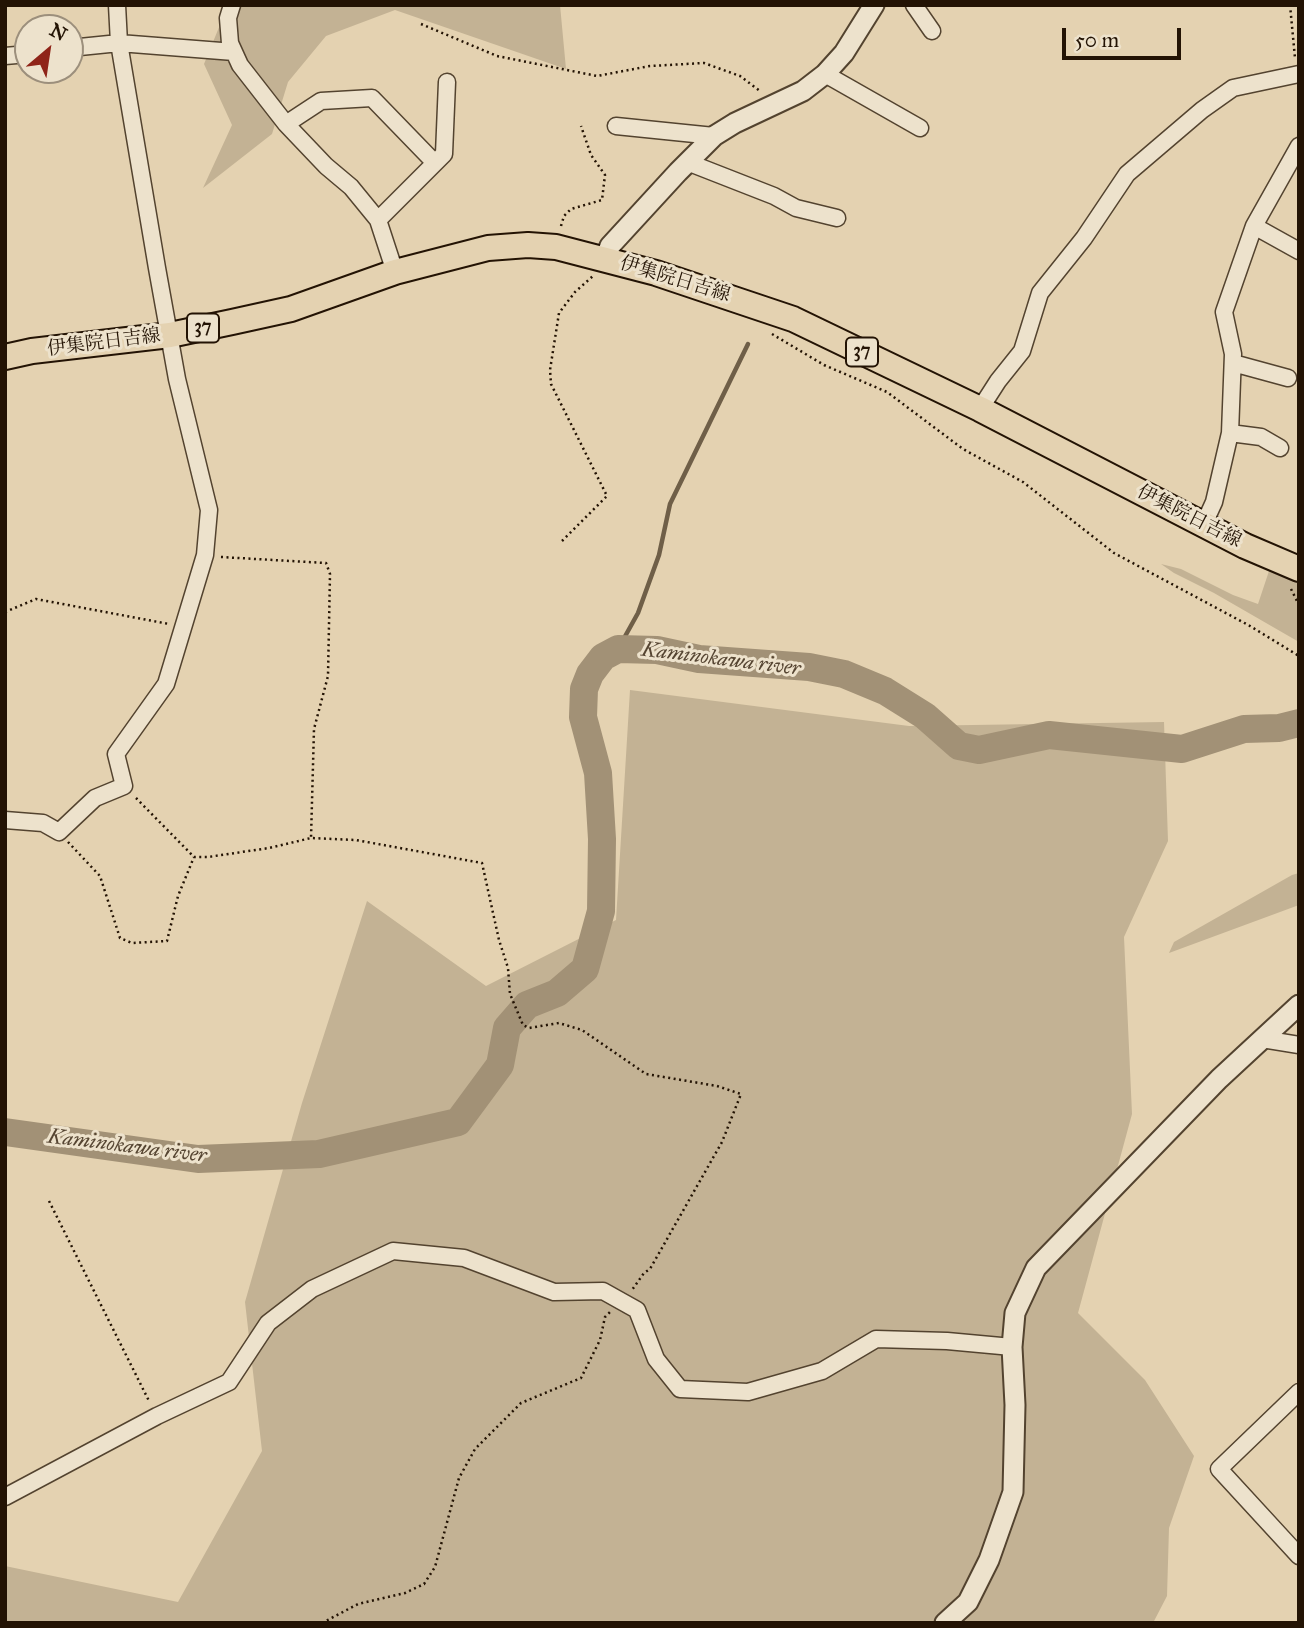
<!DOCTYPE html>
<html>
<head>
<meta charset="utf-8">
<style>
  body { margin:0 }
  #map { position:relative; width:1304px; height:1628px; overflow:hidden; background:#e4d2b1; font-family:"IM FELL Great Primer",serif }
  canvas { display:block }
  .frame { position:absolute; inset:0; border:7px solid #231304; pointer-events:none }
  .north { position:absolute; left:14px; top:14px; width:70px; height:70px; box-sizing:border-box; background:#ede2cc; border:2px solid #9c8f7c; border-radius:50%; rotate:29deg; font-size:19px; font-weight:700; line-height:28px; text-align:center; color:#231304 }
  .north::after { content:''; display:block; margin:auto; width:24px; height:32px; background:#8f2418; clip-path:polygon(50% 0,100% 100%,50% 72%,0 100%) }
  .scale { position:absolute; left:1062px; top:28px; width:119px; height:32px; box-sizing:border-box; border:4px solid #231304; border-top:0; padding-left:9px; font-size:21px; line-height:24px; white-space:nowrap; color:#231304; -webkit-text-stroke:5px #ede2cc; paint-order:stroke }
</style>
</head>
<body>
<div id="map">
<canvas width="1304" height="1628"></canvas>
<div class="frame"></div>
<div class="north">N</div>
<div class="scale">50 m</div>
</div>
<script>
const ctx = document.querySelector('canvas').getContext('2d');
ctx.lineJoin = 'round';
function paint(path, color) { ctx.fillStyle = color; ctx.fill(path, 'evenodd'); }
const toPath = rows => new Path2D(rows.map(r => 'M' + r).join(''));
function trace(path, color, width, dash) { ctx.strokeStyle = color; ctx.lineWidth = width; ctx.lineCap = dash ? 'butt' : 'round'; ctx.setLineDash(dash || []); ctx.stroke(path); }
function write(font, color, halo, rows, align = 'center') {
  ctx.font = font + ' "IM FELL Great Primer","Noto Serif JP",serif'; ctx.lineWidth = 6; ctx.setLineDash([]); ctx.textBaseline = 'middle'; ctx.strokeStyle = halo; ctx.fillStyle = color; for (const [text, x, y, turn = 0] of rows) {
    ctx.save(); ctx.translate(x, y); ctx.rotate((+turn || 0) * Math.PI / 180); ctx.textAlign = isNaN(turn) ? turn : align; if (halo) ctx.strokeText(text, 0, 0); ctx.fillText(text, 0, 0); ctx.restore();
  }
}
paint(toPath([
  [238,5,560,5,566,69,395,10,326,36,288,82,272,134,203,188,232,125,204,64,222,20],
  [1161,564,1181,569,1233,595,1258,604,1269,571,1299,583,1299,642,1214,593,1174,573],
  [630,690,909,726,1164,722,1168,841,1124,937,1132,1114,1078,1313,1145,1380,1194,1456,1169,1528,1167,1596,1153,1623,5,1623,5,1566,178,1602,262,1451,245,1302,302,1103,367,901,486,986,616,920],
  [1299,873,1299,905,1169,953,1174,942,1292,875]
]), '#c3b294');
trace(toPath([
  [618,649,638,613,659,555,670,504,748,344]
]), '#6f5f48', 4.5);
trace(toPath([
  [5,1132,198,1159,319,1154,458,1122,500,1065,507,1028,527,1005,557,993,585,969,601,911,602,839,598,773,583,717,584,689,590,674,603,657,618,649,657,650,699,659,809,667,844,674,885,691,925,716,959,746,979,750,1049,735,1182,749,1244,729,1279,728,1299,723]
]), '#a29176', 28);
const minor = toPath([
  [232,5,228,18,230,43,240,65,286,124],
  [914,5,932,31],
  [70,48,119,43,234,52],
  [5,56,28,54],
  [825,74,920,128],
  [616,126,714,136],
  [687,162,774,196,796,208,837,218],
  [435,163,444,154,447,82],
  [378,220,351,187,326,166,286,124,321,101,372,98,435,163,378,220,395,272],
  [1254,226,1299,251],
  [1233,363,1288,378],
  [980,409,998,381,1022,351,1040,293,1084,238,1127,174,1202,110,1233,88,1299,74],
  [1230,433,1261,437,1280,448],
  [1204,524,1214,502,1230,433,1233,354,1224,312,1254,226,1299,146],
  [5,820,43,823,59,832,95,798,124,786,116,754,166,684,205,555,209,510,177,379,157,268,119,43,117,5],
  [1262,1039,1299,1045],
  [1299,1392,1219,1469,1299,1556],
  [5,1497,157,1416,229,1382,268,1323,312,1289,393,1251,464,1258,554,1292,603,1291,637,1310,656,1359,680,1389,748,1392,822,1371,876,1339,947,1341,1012,1347]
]);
const tertiary = toPath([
  [605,259,610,246,678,172,714,136,735,123,803,91,825,74,844,53,874,5],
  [945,1623,968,1602,989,1560,1013,1492,1015,1405,1012,1347,1015,1313,1036,1268,1219,1079,1299,1005]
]);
const primary = toPath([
  [5,357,32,351,170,335,232,322,291,309,395,272,488,248,528,245,556,247,656,273,793,319,980,409,1245,546,1299,569]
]);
trace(minor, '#53432f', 19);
trace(tertiary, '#53432f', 23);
trace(primary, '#231304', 28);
trace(toPath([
  [1290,5,1295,58],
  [421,24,497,56,597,76,650,66,704,63,740,76,760,91],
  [561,226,564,216,571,209,602,200,605,175,591,155,581,126],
  [772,334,824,365,887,392,963,449,1023,482,1114,553,1250,626,1299,656],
  [562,541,607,496,551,384,550,370,559,313,575,292,593,276],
  [221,557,326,563,330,574,328,676,314,729,311,838],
  [1291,589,1299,605],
  [5,612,36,599,169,624],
  [136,798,194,857,208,857,269,848,311,838,356,840,482,863,499,940,508,968,510,994,523,1025,529,1028,559,1023,582,1030,646,1074,717,1086,741,1094,722,1142,650,1269,644,1273,632,1290],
  [68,842,100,876,120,938,132,943,167,941,178,896,194,857],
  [49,1201,149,1401],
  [322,1623,358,1604,405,1593,424,1584,435,1567,459,1478,475,1449,521,1403,581,1378,600,1340,605,1317,610,1312]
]), '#231304', 2.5, [2, 3.5]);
trace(minor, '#ede2cc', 16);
trace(tertiary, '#ede2cc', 19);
trace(primary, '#e4d2b1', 24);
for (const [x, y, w] of [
  [203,328,32],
  [862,352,32]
]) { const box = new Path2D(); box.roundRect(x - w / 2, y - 14.5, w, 29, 5); ctx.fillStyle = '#ede2cc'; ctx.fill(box); trace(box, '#231304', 2); }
write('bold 18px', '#231304', null, [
  ["37",203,328],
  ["37",862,352]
]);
write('19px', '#231304', '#ede2cc', [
  ["伊集院日吉線",675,280,17],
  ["伊集院日吉線",104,343,-7],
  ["伊集院日吉線",1189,517,27]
]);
write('italic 21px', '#564532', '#ede2cc', [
  ["Kaminokawa river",721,660,7],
  ["Kaminokawa river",127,1147,7]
]);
</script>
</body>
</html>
